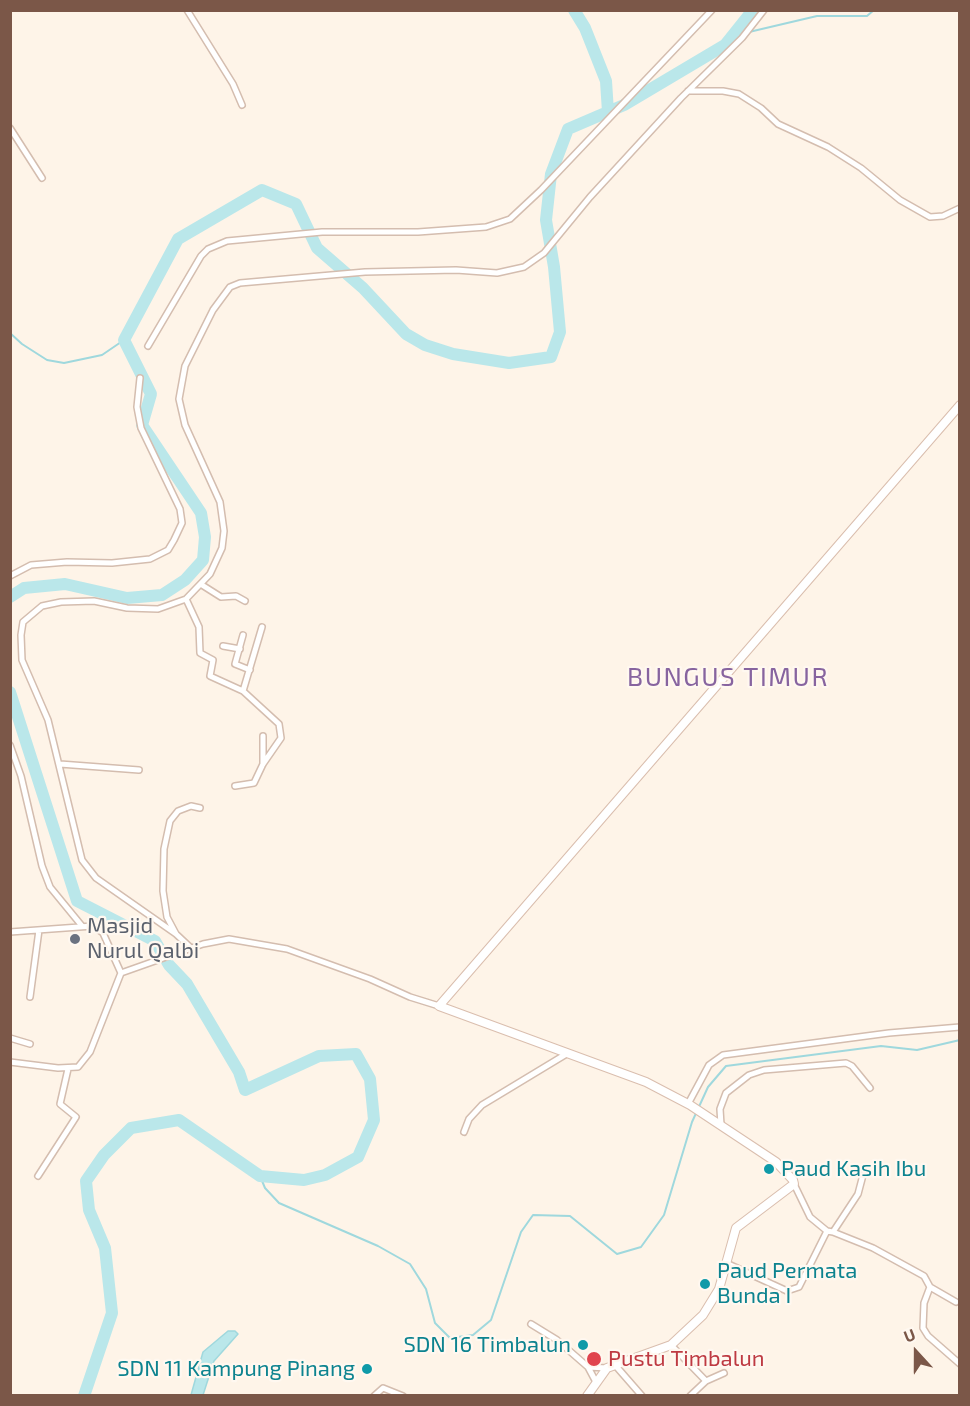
<!DOCTYPE html>
<html>
<head>
<meta charset="utf-8">
<style>
  body { margin:0 }
  #map { position:relative; width:970px; height:1406px; overflow:hidden; background:#fef4e8; font-family:"Exo 2",sans-serif }
  canvas { display:block }
  .frame { position:absolute; inset:0; border:12px solid #7b5748; pointer-events:none }
  .north { position:absolute; left:886px; top:1322px; width:60px; height:60px; -webkit-text-stroke:4px #fff8f0; paint-order:stroke; rotate:339deg; font-size:16px; font-weight:700; line-height:24px; text-align:center; color:#7b5748 }
  .north::after { content:''; display:block; margin:auto; width:21px; height:27px; background:#7b5748; clip-path:polygon(50% 0,100% 100%,50% 72%,0 100%) }
</style>
</head>
<body>
<div id="map">
<canvas width="970" height="1406"></canvas>
<div class="frame"></div>
<div class="north">U</div>
</div>
<script>
const ctx = document.querySelector('canvas').getContext('2d');
ctx.lineJoin = 'round';
function paint(path, color) { ctx.fillStyle = color; ctx.fill(path, 'evenodd'); }
const toPath = rows => new Path2D(rows.map(r => 'M' + r).join(''));
function trace(path, color, width, dash) { ctx.strokeStyle = color; ctx.lineWidth = width; ctx.lineCap = dash ? 'butt' : 'round'; ctx.setLineDash(dash || []); ctx.stroke(path); }
function write(font, color, halo, rows, align = 'center') {
  ctx.font = font + ' "Exo 2",sans-serif'; ctx.lineWidth = 4.5; ctx.setLineDash([]); ctx.textBaseline = 'middle'; ctx.strokeStyle = halo; ctx.fillStyle = color; for (const [text, x, y, turn = 0] of rows) {
    ctx.save(); ctx.translate(x, y); ctx.rotate((+turn || 0) * Math.PI / 180); ctx.textAlign = isNaN(turn) ? turn : align; if (halo) ctx.strokeText(text, 0, 0); ctx.fillText(text, 0, 0); ctx.restore();
  }
}
const water = toPath([
  [228,1331,235,1331,238,1334,214,1361,203,1395,191,1395,203,1352,228,1331]
]);
paint(water, '#bae7ea');
trace(water, '#9fd8dd', 1.5);
trace(toPath([
  [749,32,817,16,867,16,874,10],
  [731,36,743,34],
  [10,333,22,344,47,360,64,363,102,355,124,340],
  [260,1176,265,1188,279,1203,378,1246,410,1264,426,1289,435,1323,450,1338,473,1335,491,1320,521,1232,533,1215,570,1216,617,1254,641,1247,664,1215,692,1122,708,1087,726,1066,881,1046,917,1050,960,1040]
]), '#9fd8dd', 2);
trace(toPath([
  [574,10,585,28,606,81,608,112],
  [10,597,24,588,65,584,127,598,162,595,185,580,203,560,205,537,201,513,142,425,151,394,124,340,178,239,262,190,296,204,317,248,363,288,406,334,425,345,453,354,509,363,551,357,560,332,554,267,546,220,551,174,568,129,624,105,725,45,753,10],
  [10,692,77,901,155,941,169,965,187,984,239,1072,245,1090,319,1056,356,1054,370,1079,374,1120,358,1157,325,1175,304,1180,260,1176,179,1120,131,1128,104,1155,86,1181,89,1210,105,1248,112,1313,84,1396]
]), '#bae7ea', 12);
const street = toPath([
  [187,10,233,84,242,105],
  [688,91,723,91,739,94,761,108,778,124,828,147,861,168,900,200,930,217,943,216,960,208],
  [10,128,42,178],
  [148,346,201,256,208,249,227,241,322,232,418,232,486,227,510,219,541,190,712,10],
  [10,576,31,565,67,562,112,563,150,559,168,550,174,540,182,523,180,509,141,428,137,407,140,378],
  [202,585,221,597,236,596,245,601],
  [186,599,199,627,200,653,213,660,210,676,243,691],
  [243,635,235,664,250,670],
  [223,646,240,649],
  [263,736,263,764],
  [10,745,21,776,42,866,50,887,82,926],
  [60,764,139,770],
  [235,786,254,783,263,764,281,738,279,724,243,691,262,627],
  [10,932,93,926,103,933,121,973,90,1052,78,1067,58,1068,10,1062],
  [176,934,96,878,82,860,48,720,22,660,21,635,23,622,42,606,61,602,94,601,127,608,158,609,186,599,210,574,222,548,224,531,220,502,185,425,179,399,185,366,213,310,230,287,240,283,365,272,456,270,497,273,524,267,544,253,590,197,681,98,742,38,764,10],
  [192,949,176,934,167,917,163,891,164,849,170,821,178,811,191,806,200,808],
  [121,973,203,944,229,939,287,949,370,979,410,997,439,1006],
  [30,997,39,930],
  [10,1038,30,1044],
  [688,1104,709,1065,723,1055,889,1033,960,1027],
  [721,1125,720,1109,726,1093,749,1075,764,1070,846,1063,852,1066,870,1088],
  [464,1132,469,1119,482,1105,568,1053],
  [38,1176,76,1117,60,1104,68,1069],
  [794,1184,810,1217,827,1231],
  [833,1232,873,1248,924,1276,930,1287,924,1303,923,1328,928,1336,960,1364],
  [726,1263,787,1291,799,1287,827,1231,833,1232,858,1194,863,1175],
  [930,1287,956,1302],
  [531,1324,557,1340,588,1367,596,1382],
  [671,1345,706,1381,690,1396],
  [615,1365,642,1396],
  [588,1367,607,1368],
  [706,1381,724,1373],
  [374,1396,383,1388,403,1396]
]);
const secondary = toPath([
  [587,1396,607,1368,671,1345,703,1315,719,1289,736,1228,794,1184,793,1180,776,1162,690,1105,646,1082,439,1006,960,405]
]);
trace(street, '#d4bdaf', 8);
trace(secondary, '#dabeae', 10);
trace(street, '#fff', 5);
trace(secondary, '#fff', 8);
for (const [x, y, r, color] of [
  [75,939,6,"#6b7280"],
  [769,1169,6,"#0f9aa8"],
  [705,1284,6,"#0f9aa8"],
  [583,1345,6,"#0f9aa8"],
  [594,1359,8,"#e0444e"],
  [367,1369,6,"#0f9aa8"]
]) { const dot = new Path2D(); dot.arc(x, y, r, 0, 2 * Math.PI); ctx.fillStyle = color; ctx.fill(dot); trace(dot, '#fff8f0', 2); }
write('22px', '#5b616d', '#fff8f0', [
  ["Masjid",87,926],
  ["Nurul Qalbi",87,951]
], 'left');
write('22px', '#0d838f', '#fff8f0', [
  ["Paud Kasih Ibu",781,1169],
  ["Paud Permata",717,1271],
  ["Bunda I",717,1296],
  ["SDN 16 Timbalun",571,1345,"right"],
  ["SDN 11 Kampung Pinang",355,1369,"right"]
], 'left');
write('22px', '#be3a42', '#fff8f0', [
  ["Pustu Timbalun",608,1359]
], 'left');
ctx.letterSpacing = '1.5px';
write('26px', '#87649f', '#fff8f0', [
  ["BUNGUS TIMUR",728,677]
]);
ctx.letterSpacing = '0px';
</script>
</body>
</html>
